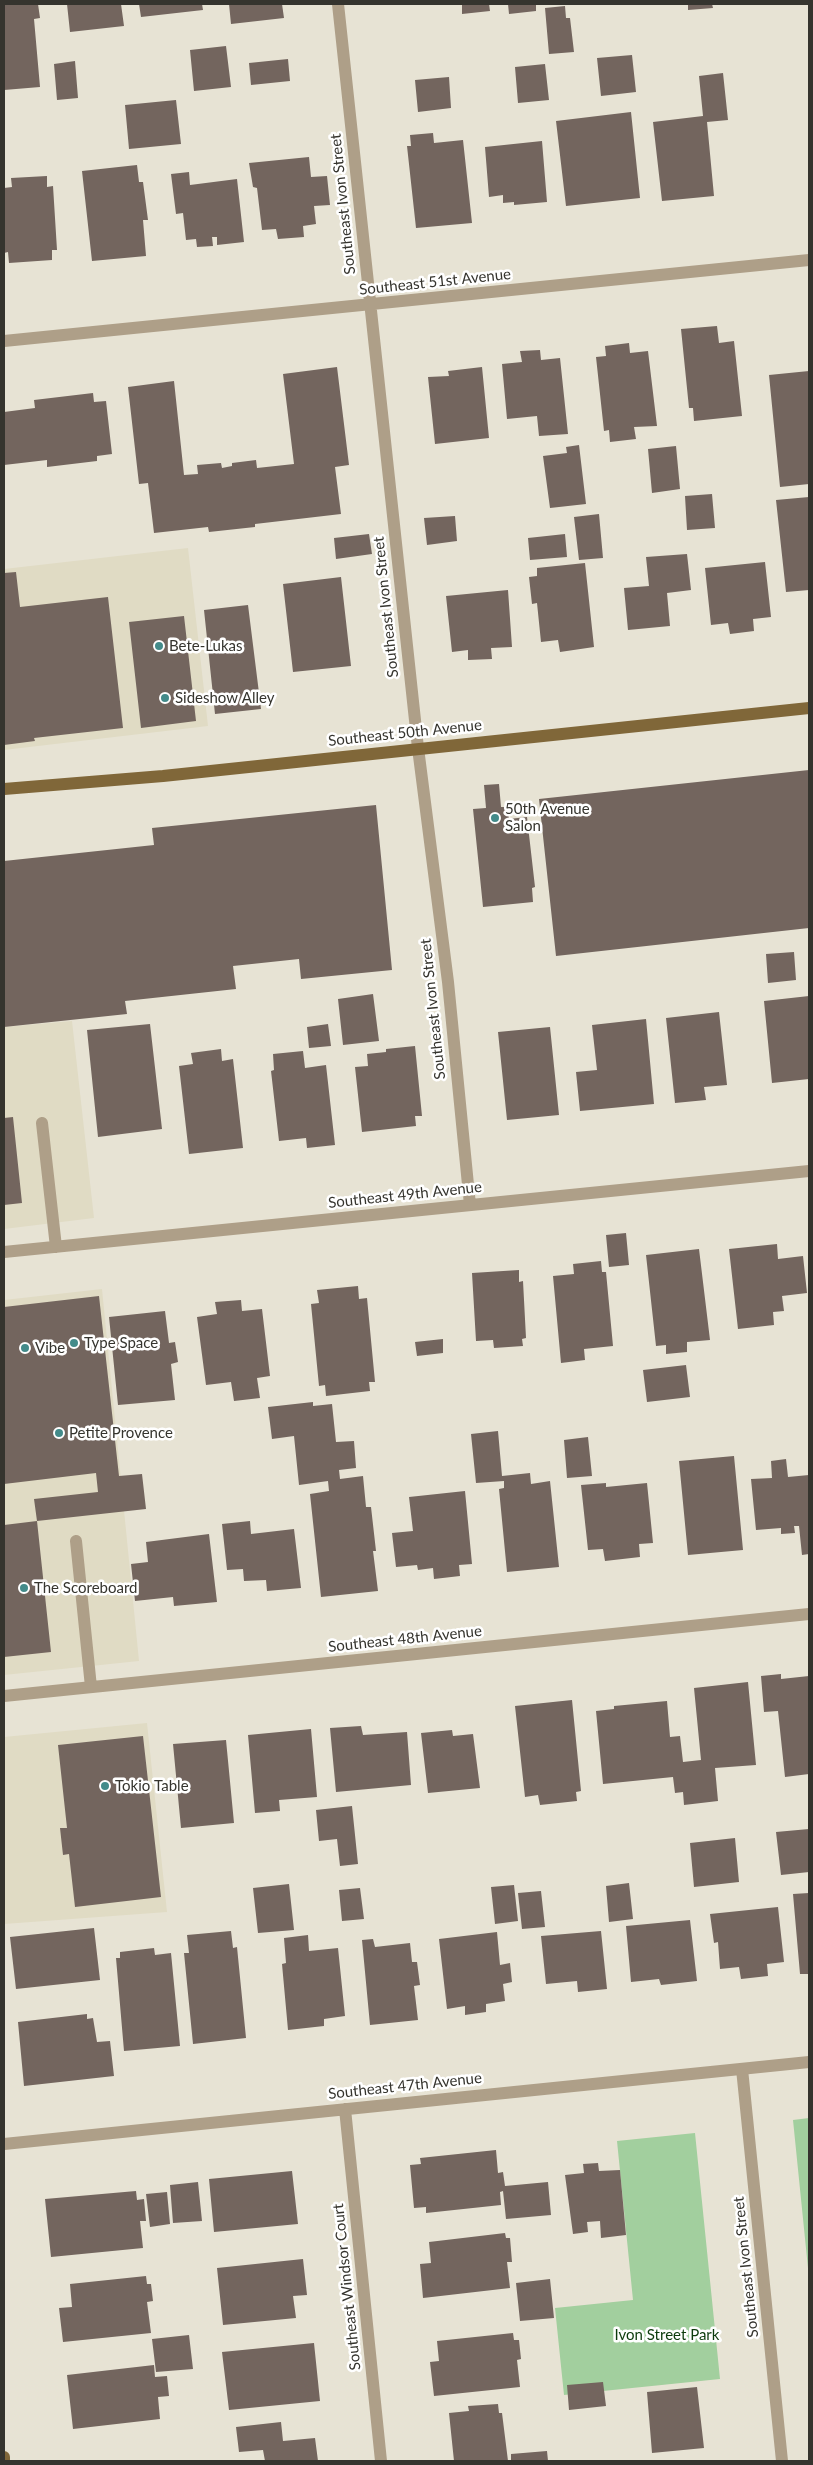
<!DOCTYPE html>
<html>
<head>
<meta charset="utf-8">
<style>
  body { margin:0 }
  #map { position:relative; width:813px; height:2465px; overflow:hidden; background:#e7e3d4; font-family:Lato,sans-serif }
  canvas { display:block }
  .frame { position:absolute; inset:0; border:5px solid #35342e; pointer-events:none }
</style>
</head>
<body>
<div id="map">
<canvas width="813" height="2465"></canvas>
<div class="frame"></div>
</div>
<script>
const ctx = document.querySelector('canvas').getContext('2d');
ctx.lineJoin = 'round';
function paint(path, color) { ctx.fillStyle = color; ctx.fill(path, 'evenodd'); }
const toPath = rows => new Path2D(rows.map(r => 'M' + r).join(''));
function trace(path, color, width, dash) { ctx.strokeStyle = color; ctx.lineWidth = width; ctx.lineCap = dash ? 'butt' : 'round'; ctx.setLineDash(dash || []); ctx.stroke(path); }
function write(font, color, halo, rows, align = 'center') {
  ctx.font = font + ' Lato,sans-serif'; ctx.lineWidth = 5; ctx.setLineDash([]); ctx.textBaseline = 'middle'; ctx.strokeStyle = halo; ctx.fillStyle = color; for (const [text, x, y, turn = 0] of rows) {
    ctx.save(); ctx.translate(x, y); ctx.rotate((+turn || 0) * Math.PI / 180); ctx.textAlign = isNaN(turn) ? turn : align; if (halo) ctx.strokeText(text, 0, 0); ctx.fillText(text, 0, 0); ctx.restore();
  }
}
paint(toPath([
  [188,548,208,726,4,750,4,569],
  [72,1021,94,1218,4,1229,4,1027],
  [102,1289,139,1661,4,1675,4,1300],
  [147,1723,167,1912,4,1924,4,1737]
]), '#e0dbc4');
paint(toPath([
  [809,2118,809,2278,793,2120],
  [695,2133,720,2379,564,2395,555,2308,633,2300,617,2141]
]), '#a2cf9e');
paint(toPath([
  [4,4,38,4,40,18,34,19,40,87,4,90],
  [67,4,121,4,124,26,70,32],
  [139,4,202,4,203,10,141,17],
  [229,4,282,4,284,18,231,24],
  [462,4,489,4,490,11,462,14],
  [508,4,536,4,536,11,509,14],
  [688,4,712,4,713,8,688,10],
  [565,6,566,18,570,18,574,52,549,54,545,8],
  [226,46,231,87,194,91,190,50],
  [632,55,636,92,601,96,597,58],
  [288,59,290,81,251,85,249,63],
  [75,61,78,98,57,100,54,64],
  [545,64,549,100,518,103,515,67],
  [723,73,728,120,707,122,714,196,662,201,653,122,703,116,699,76],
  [449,77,451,108,418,112,415,80],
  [176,100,181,144,129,149,125,105],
  [631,112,640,198,566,206,556,121],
  [433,133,434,143,463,140,472,223,416,228,407,146,411,146,410,135],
  [542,141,547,202,514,205,514,202,503,203,503,195,489,197,485,147],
  [309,157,311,177,327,176,330,205,314,206,316,224,303,226,304,237,278,239,276,229,262,230,257,188,253,187,249,163],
  [137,165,139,182,143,182,148,220,143,220,146,256,92,261,82,171],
  [189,172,190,185,237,179,244,242,217,245,217,237,212,237,213,246,197,247,196,239,186,240,183,213,176,214,171,174],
  [47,176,47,187,53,186,57,250,52,250,52,260,9,263,8,252,4,253,4,188,12,187,11,178],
  [717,326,719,343,734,341,742,416,694,421,693,408,689,408,681,329],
  [629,343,630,353,648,351,657,426,634,427,636,439,610,442,609,430,604,431,596,357,606,356,605,346],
  [540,350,541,360,560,358,568,434,539,436,537,416,507,419,502,364,522,362,520,351],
  [337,367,349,465,335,467,341,514,255,524,255,527,209,532,208,527,154,533,148,483,139,484,128,387,174,381,184,475,198,474,197,465,221,463,222,468,232,466,232,463,256,460,257,468,294,464,283,374],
  [482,367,489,438,435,444,428,377,449,376,448,371],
  [809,371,809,484,780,487,769,375],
  [93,393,94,402,106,401,112,454,97,456,97,461,47,467,47,460,4,465,4,412,35,408,34,400],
  [579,445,586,504,550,508,543,456,567,453,566,447],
  [676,446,680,489,652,493,648,449],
  [712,494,715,528,687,530,685,496],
  [809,497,809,590,786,592,776,500],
  [599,514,603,558,579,560,574,517],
  [455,516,457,541,427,545,424,518],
  [369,534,372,554,336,559,334,538],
  [565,534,567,557,530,560,528,538],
  [687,554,691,590,667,593,670,626,628,630,624,588,649,586,646,557],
  [765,562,771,617,753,619,754,631,730,634,728,623,711,625,705,568],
  [585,563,594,647,560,652,558,640,541,642,537,603,532,604,529,577,537,576,537,568],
  [16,572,20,607,108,597,123,728,34,738,35,741,4,745,4,573],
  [341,577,351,666,293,672,283,584],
  [508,590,512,647,491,648,492,659,468,660,468,650,452,652,446,596],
  [248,605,261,709,215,714,204,610],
  [184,616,196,721,141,728,129,622],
  [809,770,809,928,556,956,539,799],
  [499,784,501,807,508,807,509,819,527,817,535,887,532,888,533,902,483,907,473,809,486,808,484,785],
  [376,805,392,970,301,979,299,959,233,966,236,989,125,1001,127,1014,4,1027,4,861,154,845,152,828],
  [794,952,796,980,768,983,766,954],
  [373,994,379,1041,343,1045,338,999],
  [809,996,809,1079,772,1083,764,1001],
  [719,1012,727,1085,704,1087,706,1100,675,1103,666,1018],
  [646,1019,654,1104,580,1111,576,1072,597,1070,592,1025],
  [150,1024,162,1129,98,1137,87,1030],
  [328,1024,331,1046,309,1048,307,1027],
  [550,1027,559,1115,507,1120,498,1032],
  [415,1046,422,1116,415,1116,416,1126,362,1132,355,1067,368,1066,367,1054,386,1052,386,1049],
  [221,1049,222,1061,233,1059,243,1148,189,1154,179,1066,193,1064,191,1053],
  [303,1051,305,1068,326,1065,335,1145,307,1148,306,1138,279,1141,271,1071,274,1070,273,1054],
  [13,1117,22,1203,4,1205,4,1118],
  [626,1233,629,1265,609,1267,606,1235],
  [777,1244,778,1259,803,1256,807,1293,782,1296,784,1311,773,1312,774,1325,738,1329,729,1249],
  [699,1249,710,1340,687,1342,687,1352,666,1354,666,1345,656,1346,646,1255],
  [601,1261,602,1272,606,1272,613,1346,584,1349,585,1360,561,1363,553,1276,574,1274,573,1264],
  [519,1270,519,1282,523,1281,526,1338,522,1339,523,1346,494,1348,493,1340,476,1341,472,1273],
  [358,1286,359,1299,367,1298,375,1382,369,1382,370,1391,326,1396,325,1385,319,1386,311,1304,319,1303,317,1290],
  [99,1296,119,1476,142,1474,146,1509,37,1521,34,1499,98,1492,96,1473,4,1484,4,1307],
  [241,1300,242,1311,262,1309,270,1376,257,1378,260,1398,234,1401,231,1382,206,1385,197,1317,217,1314,215,1302],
  [165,1311,169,1343,175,1342,178,1362,171,1364,175,1400,118,1405,109,1317],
  [443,1339,443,1353,417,1356,415,1342],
  [686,1365,690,1397,647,1402,643,1370],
  [313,1402,313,1406,332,1404,336,1442,354,1441,356,1468,339,1470,340,1479,363,1476,366,1507,371,1507,376,1551,373,1551,378,1591,321,1597,310,1494,329,1491,328,1481,299,1485,294,1436,272,1439,268,1407],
  [498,1431,502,1476,530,1473,531,1484,550,1481,559,1567,507,1572,499,1489,504,1488,504,1481,476,1483,471,1434],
  [588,1437,592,1476,567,1478,564,1440],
  [734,1456,743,1550,688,1555,679,1461],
  [786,1459,788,1477,809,1475,809,1554,802,1555,799,1526,794,1526,795,1533,781,1534,781,1528,756,1530,751,1479,772,1478,771,1461],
  [606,1483,606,1487,647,1483,653,1543,639,1544,640,1557,605,1561,603,1549,588,1550,581,1485],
  [465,1491,472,1564,459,1565,460,1576,434,1579,433,1568,418,1570,417,1565,396,1567,392,1533,413,1531,409,1497],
  [37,1521,51,1652,4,1657,4,1525],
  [250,1521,251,1534,294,1529,301,1588,267,1591,266,1580,244,1581,243,1569,227,1570,222,1524],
  [209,1534,217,1602,174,1606,173,1597,135,1601,131,1564,148,1562,146,1542],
  [781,1674,781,1679,809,1676,809,1774,785,1777,778,1711,764,1712,761,1676],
  [748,1682,756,1765,715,1768,718,1801,684,1805,683,1792,675,1793,673,1777,603,1784,596,1711,614,1709,614,1706,667,1701,670,1737,680,1736,683,1762,701,1760,694,1688],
  [572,1700,581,1791,576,1792,577,1801,540,1805,538,1795,525,1797,515,1706],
  [361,1726,363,1735,407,1732,411,1785,336,1792,330,1728],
  [311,1729,317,1797,279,1800,280,1811,255,1813,248,1735],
  [452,1730,453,1736,473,1734,480,1788,428,1793,421,1733],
  [143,1736,161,1897,75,1907,69,1854,63,1855,60,1828,67,1828,58,1745],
  [226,1740,234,1823,181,1828,173,1744],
  [352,1806,358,1864,340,1866,337,1839,319,1841,316,1810],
  [809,1829,809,1872,781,1875,776,1832],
  [735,1838,739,1882,694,1887,690,1843],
  [629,1883,633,1919,609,1922,606,1886],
  [289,1884,294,1930,258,1933,253,1888],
  [514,1885,518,1921,495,1924,491,1887],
  [360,1888,364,1919,342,1921,339,1890],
  [541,1891,545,1927,522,1929,518,1893],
  [809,1893,809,1974,800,1974,793,1894],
  [778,1907,784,1962,767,1964,768,1976,741,1979,739,1967,720,1969,718,1942,714,1943,710,1914],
  [690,1920,697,1981,661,1985,659,1979,631,1982,626,1926],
  [94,1928,100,1980,16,1989,10,1937],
  [231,1931,233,1948,237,1947,246,2038,193,2044,184,1953,189,1953,187,1935],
  [601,1931,607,1989,578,1992,577,1981,546,1984,541,1936],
  [497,1932,500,1965,510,1963,512,1982,503,1984,505,2001,486,2004,486,2012,465,2015,465,2006,447,2009,439,1939],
  [308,1935,309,1951,338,1948,345,2016,324,2019,324,2026,288,2030,282,1964,286,1963,284,1938],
  [373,1939,375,1947,410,1943,412,1962,417,1962,420,1985,414,1986,418,2020,370,2025,362,1940],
  [154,1948,155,1955,171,1953,180,2046,124,2051,116,1958,120,1958,120,1952],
  [87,2014,87,2019,93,2018,97,2042,110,2041,114,2076,24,2086,18,2022],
  [496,2150,498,2173,503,2172,505,2186,548,2182,551,2215,506,2219,503,2191,500,2192,501,2205,426,2213,426,2207,414,2208,410,2165,421,2164,420,2158],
  [598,2163,599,2171,620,2170,626,2235,601,2238,600,2221,587,2222,588,2232,573,2234,565,2175,584,2173,583,2164],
  [292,2171,298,2224,214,2232,209,2179],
  [198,2182,202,2221,173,2223,170,2185],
  [136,2191,137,2200,144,2199,146,2221,140,2221,143,2248,51,2257,45,2199],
  [167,2192,170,2224,150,2227,146,2194],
  [505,2233,506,2238,510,2238,512,2262,507,2262,510,2288,423,2298,420,2264,431,2263,429,2242],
  [303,2259,307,2295,293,2296,296,2318,223,2325,217,2268],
  [146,2276,147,2284,151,2284,153,2301,147,2302,151,2333,63,2342,59,2308,72,2307,70,2284],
  [550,2279,554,2318,520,2321,516,2283],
  [513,2333,514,2340,519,2340,521,2359,517,2360,520,2387,434,2396,430,2362,439,2361,437,2341],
  [189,2335,193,2369,156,2372,152,2339],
  [314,2343,320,2401,229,2410,222,2352],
  [154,2365,155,2377,167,2376,169,2396,158,2397,160,2419,73,2429,67,2375],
  [603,2382,606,2406,569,2410,567,2385],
  [697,2387,704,2448,652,2453,647,2392],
  [498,2404,499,2413,502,2413,508,2461,454,2461,449,2413,469,2411,468,2406],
  [281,2422,283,2441,315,2438,318,2461,265,2461,263,2450,239,2452,236,2427],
  [547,2451,548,2461,511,2461,511,2454]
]), '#73655e');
trace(toPath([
  [338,4,418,748,448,982,470,1205],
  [4,341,809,260],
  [42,1123,56,1247],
  [4,1252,809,1171],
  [76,1541,91,1687],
  [4,1696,809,1614],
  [742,2069,782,2461],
  [345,2109,381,2461],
  [4,2144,809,2062]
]), '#ae9f88', 12);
trace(toPath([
  [4,789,163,776,809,708],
  [4,2457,4,2461]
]), '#806739', 12);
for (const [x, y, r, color] of [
  [159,646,5,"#438b8a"],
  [165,698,5,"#438b8a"],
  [495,818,5,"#438b8a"],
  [74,1343,5,"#438b8a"],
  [25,1348,5,"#438b8a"],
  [59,1433,5,"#438b8a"],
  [24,1588,5,"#438b8a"],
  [105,1786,5,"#438b8a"]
]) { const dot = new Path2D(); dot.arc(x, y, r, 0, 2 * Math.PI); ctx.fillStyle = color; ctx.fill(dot); trace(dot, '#fff', 2); }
write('15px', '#35342e', '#fff', [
  ["Southeast Ivon Street",343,204,-96],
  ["Southeast 51st Avenue",435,282,-6],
  ["Southeast Ivon Street",386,607,-96],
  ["Southeast 50th Avenue",405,733,-6],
  ["Southeast Ivon Street",433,1009,-96],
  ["Southeast 49th Avenue",405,1195,-6],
  ["Southeast 48th Avenue",405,1639,-6],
  ["Southeast 47th Avenue",405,2086,-6],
  ["Southeast Ivon Street",746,2267,-96],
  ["Southeast Windsor Court",347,2287,-96]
]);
write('15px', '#35342e', '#fff', [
  ["Bete-Lukas",169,646],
  ["Sideshow Alley",175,698],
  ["50th Avenue",505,809],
  ["Salon",505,826],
  ["Type Space",84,1343],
  ["Vibe",35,1348],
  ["Petite Provence",69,1433],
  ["The Scoreboard",34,1588],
  ["Tokio Table",115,1786]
], 'left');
write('15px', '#0c3b0c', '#fff', [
  ["Ivon Street Park",667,2335]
]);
</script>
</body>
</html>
